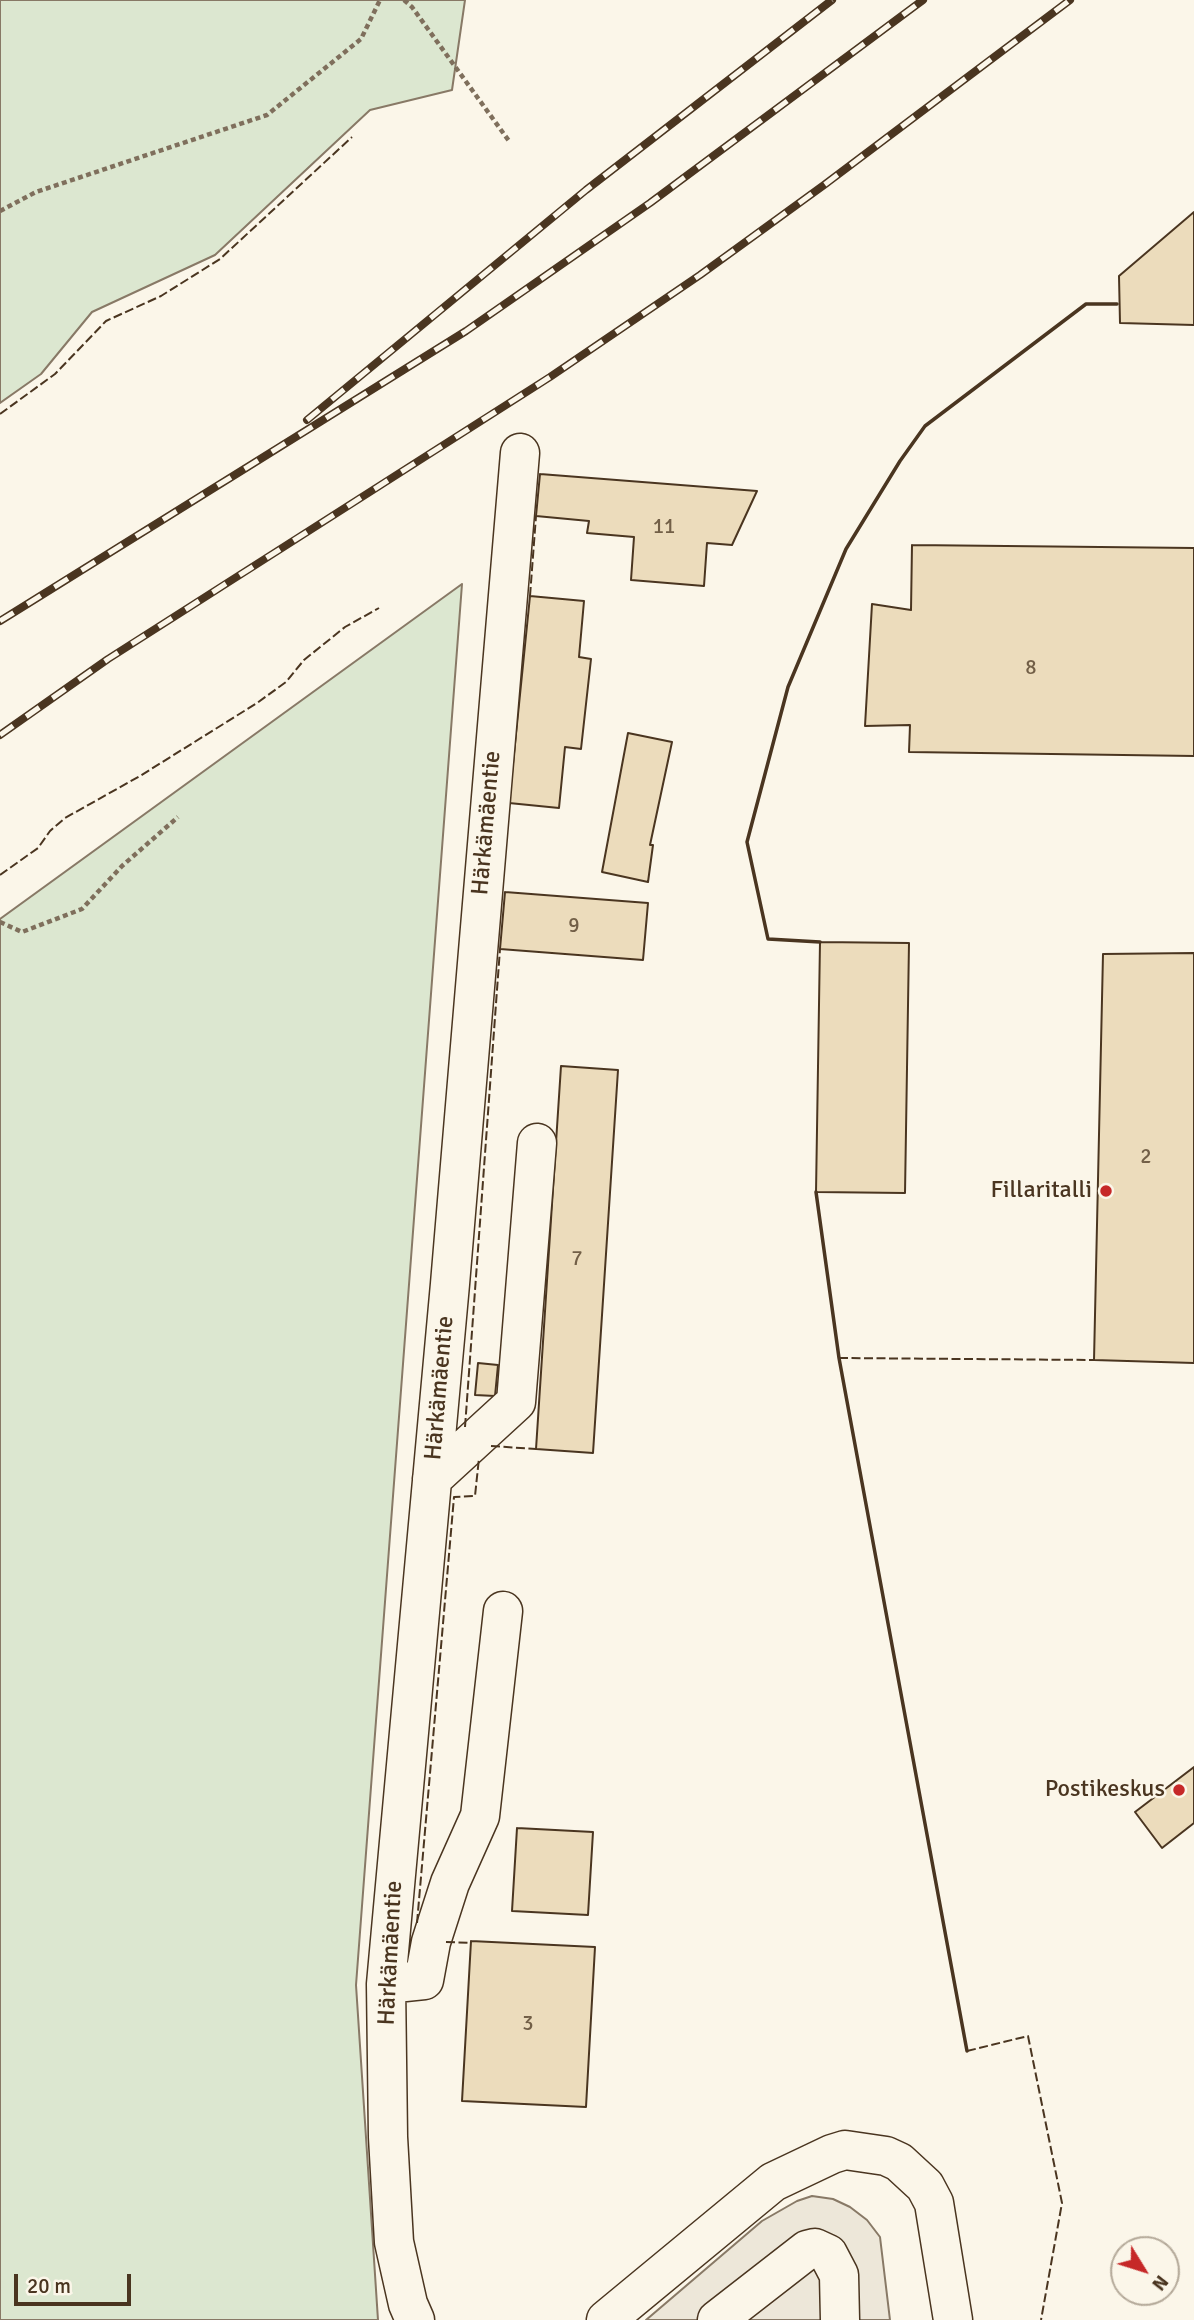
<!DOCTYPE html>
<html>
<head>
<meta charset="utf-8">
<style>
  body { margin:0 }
  #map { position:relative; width:1194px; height:2320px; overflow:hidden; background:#fbf6e9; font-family:Signika,sans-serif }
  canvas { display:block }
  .north { position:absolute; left:1110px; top:2236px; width:70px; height:70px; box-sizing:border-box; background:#fbf6e9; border:2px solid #b4a999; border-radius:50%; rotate:128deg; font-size:19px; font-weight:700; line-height:28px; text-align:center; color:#4a3520 }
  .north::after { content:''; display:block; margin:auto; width:24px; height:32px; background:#c62828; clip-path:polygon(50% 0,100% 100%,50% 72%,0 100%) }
  .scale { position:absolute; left:14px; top:2274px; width:117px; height:32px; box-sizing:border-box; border:4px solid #4a3520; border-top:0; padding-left:9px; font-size:21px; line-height:24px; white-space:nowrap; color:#4a3520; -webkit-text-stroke:5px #fbf6e9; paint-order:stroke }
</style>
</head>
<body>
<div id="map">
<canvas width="1194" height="2320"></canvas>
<div class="north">N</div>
<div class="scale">20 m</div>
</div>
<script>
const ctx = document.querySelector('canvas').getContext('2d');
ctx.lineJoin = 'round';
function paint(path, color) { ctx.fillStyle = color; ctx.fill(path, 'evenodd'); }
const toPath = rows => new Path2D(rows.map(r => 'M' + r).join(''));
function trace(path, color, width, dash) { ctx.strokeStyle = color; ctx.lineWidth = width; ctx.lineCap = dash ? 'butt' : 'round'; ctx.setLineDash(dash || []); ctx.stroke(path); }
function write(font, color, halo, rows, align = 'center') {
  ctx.font = font + ' Signika,sans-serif'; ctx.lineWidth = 5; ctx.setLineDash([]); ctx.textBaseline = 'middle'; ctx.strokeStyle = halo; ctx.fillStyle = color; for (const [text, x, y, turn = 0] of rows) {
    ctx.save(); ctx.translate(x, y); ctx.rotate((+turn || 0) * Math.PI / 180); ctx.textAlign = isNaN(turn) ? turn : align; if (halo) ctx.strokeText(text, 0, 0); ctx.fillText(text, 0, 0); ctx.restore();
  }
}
const green = toPath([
  [0,0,465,0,452,90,370,110,215,255,92,312,41,374,0,403,0,0],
  [462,584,356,1985,378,2320,0,2320,0,919,462,584]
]);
paint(green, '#dce7d0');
trace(green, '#887966', 2);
const parking = toPath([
  [812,2196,833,2199,850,2207,867,2220,880,2237,890,2320,646,2320,762,2221,797,2201,812,2196]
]);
paint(parking, '#ede7d9');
trace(parking, '#887966', 2);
const building = toPath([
  [1194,212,1194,325,1120,323,1119,276,1194,212],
  [540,474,757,491,732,545,707,543,704,586,631,580,634,537,587,533,589,521,536,516,540,474],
  [912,545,1194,548,1194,756,909,752,910,725,865,726,872,604,911,610,912,545],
  [530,596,584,601,579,657,591,659,581,749,565,747,559,808,509,803,530,596],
  [628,733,672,742,650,845,653,845,648,882,602,872,628,733],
  [505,892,648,903,643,960,500,949,505,892],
  [820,942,909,943,905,1193,816,1192,820,942],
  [1194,953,1194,1363,1094,1360,1103,954,1194,953],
  [561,1066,618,1070,593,1453,536,1449,561,1066],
  [478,1363,498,1365,495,1396,475,1395,478,1363],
  [1194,1767,1194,1823,1162,1848,1135,1812,1194,1767],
  [517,1828,593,1832,588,1915,512,1911,517,1828],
  [471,1941,595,1947,586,2107,462,2101,471,1941]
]);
paint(building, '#ecdcbc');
trace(building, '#4a3520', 2);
const minor = toPath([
  [432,1479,516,1402,537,1143],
  [386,1984,424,1980,431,1942,450,1883,480,1816,503,1611],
  [415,2320,408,2304,394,2242,388,2137,386,1984,450,1284,520,453],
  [606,2320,773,2182,832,2154,845,2150,886,2156,899,2162,925,2186,934,2203,953,2320],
  [717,2320,807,2250,815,2248,828,2254,839,2275,840,2320]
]);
trace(minor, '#4a3520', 41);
trace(toPath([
  [404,0,412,7,509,141],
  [0,211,36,192,267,115,361,39,380,0],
  [0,922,22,932,82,909,122,866,178,817]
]), '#7f6f5c', 4.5, [5, 3.5]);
trace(minor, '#fbf6e9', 38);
const rail = toPath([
  [307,420,586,190,832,0],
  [0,621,466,331,650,203,923,0],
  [0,735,108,659,550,377,700,275,824,185,1070,0]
]);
trace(rail, '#4a3520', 8);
trace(rail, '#fbf6e9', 5, [16]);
trace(toPath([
  [0,414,55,374,106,321,161,296,220,259,352,137],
  [530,596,536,516],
  [0,875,38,848,50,831,65,818,140,776,257,703,286,682,304,660,345,627,379,608],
  [839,1358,1094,1360],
  [465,1427,500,949],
  [491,1446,536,1449],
  [417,1923,454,1497,475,1496,479,1458],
  [446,1942,471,1943],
  [967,2051,1028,2036,1062,2203,1041,2320]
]), '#4a3520', 2, [9, 3.5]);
trace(toPath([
  [820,942,768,939,747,842,788,687,846,549,900,461,925,426,1086,304,1117,304],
  [816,1192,839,1358,967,2051]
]), '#4a3520', 3.5);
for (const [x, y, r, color] of [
  [1106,1191,7,"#c62828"],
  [1179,1790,7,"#c62828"]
]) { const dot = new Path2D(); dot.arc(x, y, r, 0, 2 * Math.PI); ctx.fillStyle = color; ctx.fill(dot); trace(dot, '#fbf6e9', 2.5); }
write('21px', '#725f47', null, [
  ["11",664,527],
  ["8",1031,668],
  ["9",574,926],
  ["2",1146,1157],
  ["7",577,1259],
  ["3",528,2024]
]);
write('24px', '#4a3520', '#fbf6e9', [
  ["Härkämäentie",487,823,-85],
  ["Härkämäentie",440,1388,-85],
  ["Härkämäentie",391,1953,-87]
]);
write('24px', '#4a3520', '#fbf6e9', [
  ["Fillaritalli",1092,1191],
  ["Postikeskus",1165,1790]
], 'right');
</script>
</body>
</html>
